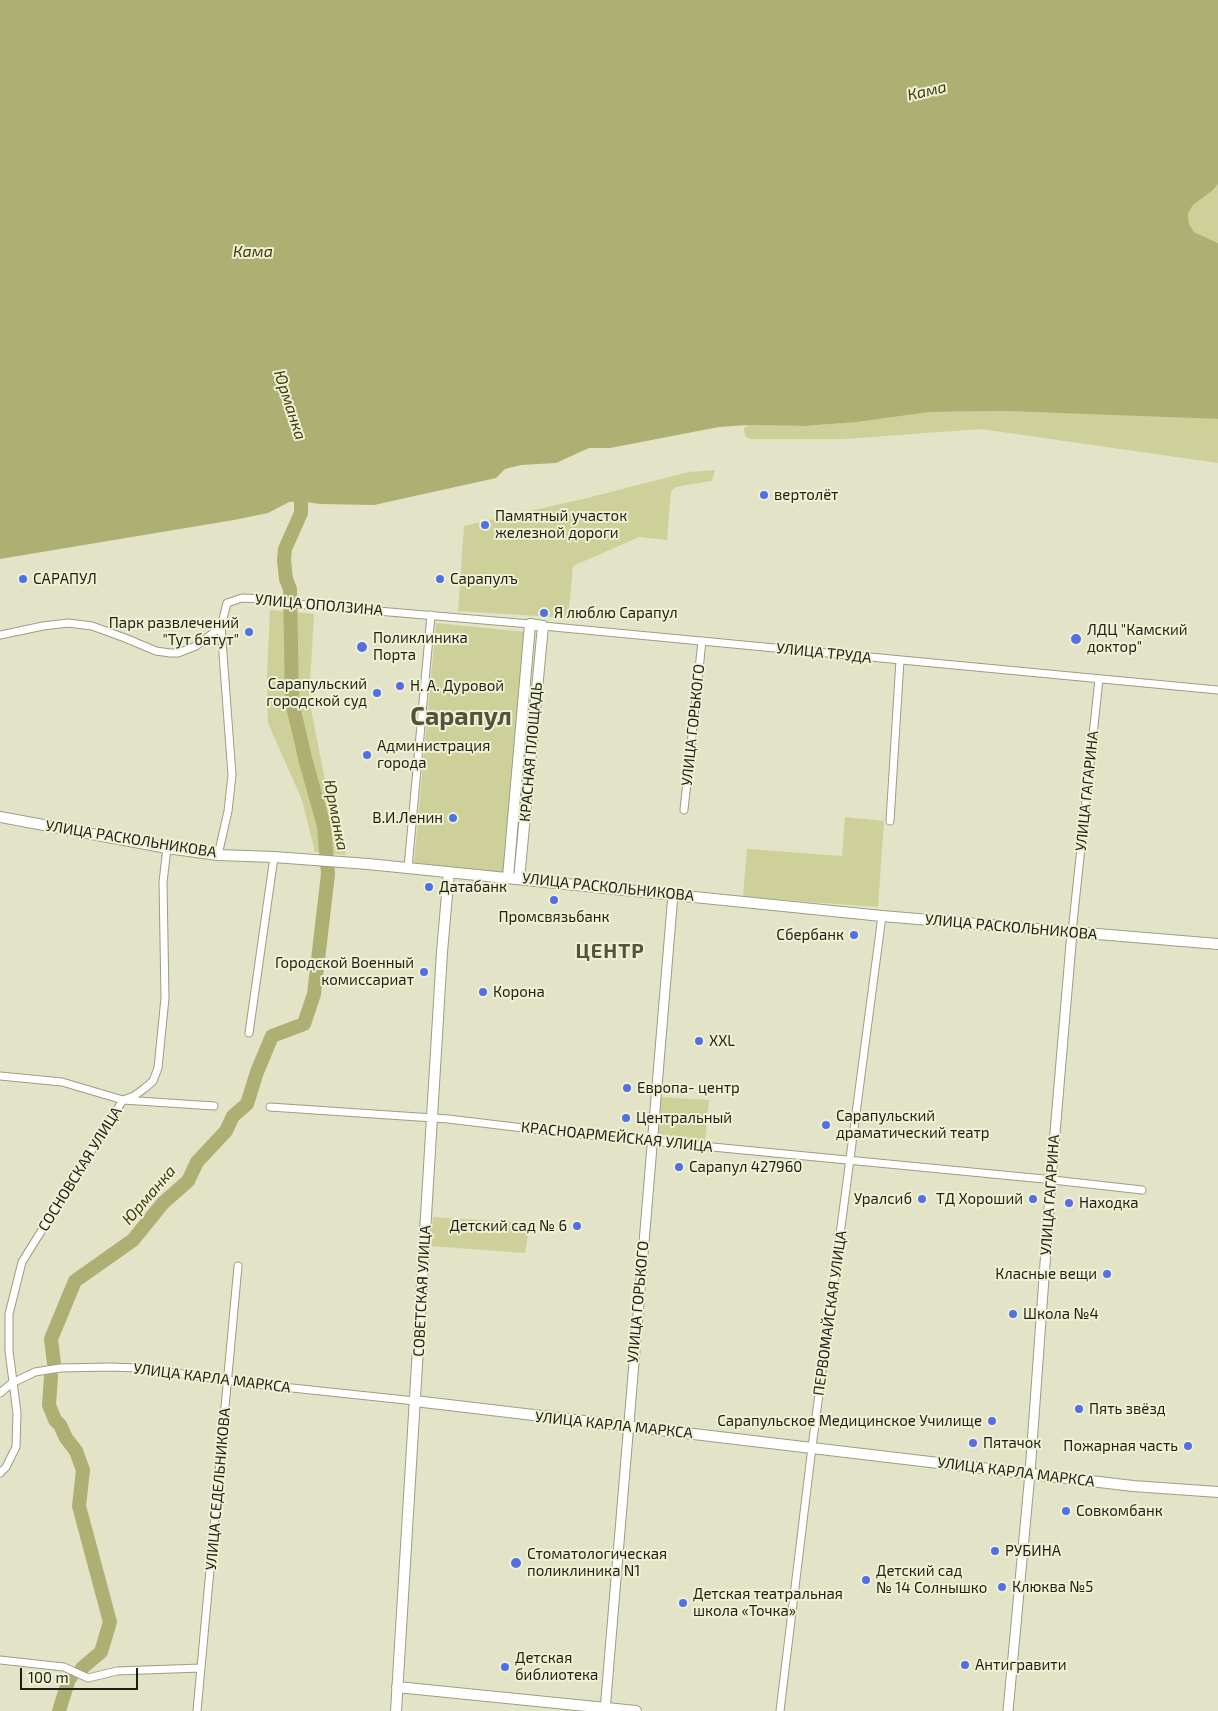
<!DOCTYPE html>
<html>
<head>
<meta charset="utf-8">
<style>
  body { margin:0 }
  #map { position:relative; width:1218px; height:1711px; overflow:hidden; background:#e2e3c7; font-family:"Exo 2",sans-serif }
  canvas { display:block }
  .scale { position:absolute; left:20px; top:1668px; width:118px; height:22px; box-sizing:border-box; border:2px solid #1f2015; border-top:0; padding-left:6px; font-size:15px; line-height:18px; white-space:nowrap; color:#1f2015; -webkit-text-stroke:4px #eff1d4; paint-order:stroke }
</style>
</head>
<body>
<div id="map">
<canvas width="1218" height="1711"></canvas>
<div class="scale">100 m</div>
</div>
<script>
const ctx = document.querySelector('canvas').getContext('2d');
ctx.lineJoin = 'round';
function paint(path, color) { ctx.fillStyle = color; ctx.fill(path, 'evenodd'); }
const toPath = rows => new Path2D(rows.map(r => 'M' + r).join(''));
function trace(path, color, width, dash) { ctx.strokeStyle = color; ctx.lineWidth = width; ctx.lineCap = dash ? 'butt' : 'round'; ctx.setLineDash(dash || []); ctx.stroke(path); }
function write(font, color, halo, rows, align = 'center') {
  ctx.font = font + ' "Exo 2",sans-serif'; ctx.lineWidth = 4; ctx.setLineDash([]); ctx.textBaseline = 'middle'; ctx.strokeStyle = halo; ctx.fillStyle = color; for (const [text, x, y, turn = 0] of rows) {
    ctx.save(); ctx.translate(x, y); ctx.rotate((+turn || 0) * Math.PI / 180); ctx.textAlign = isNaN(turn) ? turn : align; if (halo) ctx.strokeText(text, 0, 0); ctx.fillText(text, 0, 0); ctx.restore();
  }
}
paint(toPath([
  [1218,184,1218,243,1194,232,1189,224,1188,213,1193,205,1212,191],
  [1004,411,1218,419,1218,463,981,429,844,439,751,439,746,437,744,432,744,428,748,425,805,426,857,422,930,412],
  [715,470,712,481,686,485,676,487,671,491,667,540,639,537,573,566,568,618,458,611,464,526,583,499,689,472],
  [270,610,314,614,309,699,333,821,346,855,315,852,302,800,268,723,267,675],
  [436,623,526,632,504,872,414,863],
  [845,817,884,821,878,907,743,897,747,849,842,856],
  [658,1097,709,1100,705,1141,656,1134],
  [433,1217,530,1223,525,1253,430,1246]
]), '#ced099');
paint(toPath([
  [0,0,1218,0,1218,184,1212,191,1193,205,1188,213,1189,224,1194,232,1218,243,1218,419,1004,411,930,412,857,422,805,426,748,425,719,427,610,448,589,448,556,463,521,465,505,469,496,478,374,505,320,504,299,501,289,502,268,513,234,520,0,559]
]), '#aeb073');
trace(toPath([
  [54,1363,51,1339,75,1281,133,1240,163,1203,188,1181,197,1162,226,1131,233,1116,247,1104,257,1072,272,1036,304,1024,314,994,328,874,324,826,306,762,292,702,290,589,286,579,284,560,285,549,301,513,301,496,297,483],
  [51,1376,49,1405,55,1420,60,1425,66,1438,76,1451,83,1470,79,1506,110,1622,101,1652,82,1668],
  [59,1711,69,1679,71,1677]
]), '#aeb073', 14);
const minor = toPath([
  [543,626,1218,690],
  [0,635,43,626,68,623,92,626,125,638,156,651,170,653,178,653,196,646,221,627],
  [684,810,702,641],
  [890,821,900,660],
  [218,855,228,811,232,775,221,627,227,603,242,598,265,599,296,604,530,624],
  [408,868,431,615],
  [1072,932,1099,679],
  [249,1033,274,857],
  [0,1076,62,1082,123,1100,214,1106],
  [270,1107,448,1119,557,1132,1044,1179,1142,1190],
  [0,1393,12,1383,35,1372,60,1368,110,1367,139,1368,264,1385,415,1401],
  [0,1473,6,1467,16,1447,17,1413,9,1351,9,1314,22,1262,123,1100,134,1096,145,1088,153,1081,158,1068,165,998,163,882,167,848],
  [0,1660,64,1667,88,1678,117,1671,201,1668],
  [197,1711,238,1266],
  [780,1711,812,1447,882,916]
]);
const tertiary = toPath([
  [605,1711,673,894],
  [1008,1711,1030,1473,1051,1180,1072,932]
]);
const secondary = toPath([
  [0,817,167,848,218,855,274,857,368,864,882,916,1218,944],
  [508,877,530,624,543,626,519,879],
  [415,1401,1133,1486,1218,1492],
  [397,1687,636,1711],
  [396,1711,442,952,449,872]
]);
trace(minor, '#9c9e83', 9);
trace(tertiary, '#9c9e83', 11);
trace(secondary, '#9c9e83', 12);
trace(minor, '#fff', 7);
trace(tertiary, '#fff', 9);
trace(secondary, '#fff', 10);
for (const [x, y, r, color] of [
  [764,495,5,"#536fe4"],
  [485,525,5,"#536fe4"],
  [23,579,5,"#536fe4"],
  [440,579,5,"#536fe4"],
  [544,613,5,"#536fe4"],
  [249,632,5,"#536fe4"],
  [1076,639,6,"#536fe4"],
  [362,647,6,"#536fe4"],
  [400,686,5,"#536fe4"],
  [377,693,5,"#536fe4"],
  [367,755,5,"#536fe4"],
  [453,818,5,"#536fe4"],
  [429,887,5,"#536fe4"],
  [554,900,5,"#536fe4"],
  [854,935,5,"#536fe4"],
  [424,972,5,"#536fe4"],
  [483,992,5,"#536fe4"],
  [699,1041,5,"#536fe4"],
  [627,1088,5,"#536fe4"],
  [626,1118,5,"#536fe4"],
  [826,1125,5,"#536fe4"],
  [679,1167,5,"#536fe4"],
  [922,1199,5,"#536fe4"],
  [1033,1199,5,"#536fe4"],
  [1069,1203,5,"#536fe4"],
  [577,1226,5,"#536fe4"],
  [1107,1274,5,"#536fe4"],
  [1013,1314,5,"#536fe4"],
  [1079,1409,5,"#536fe4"],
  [992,1421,5,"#536fe4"],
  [973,1443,5,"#536fe4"],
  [1188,1446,5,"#536fe4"],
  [1066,1511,5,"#536fe4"],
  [995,1551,5,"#536fe4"],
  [516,1563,6,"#536fe4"],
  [866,1580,5,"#536fe4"],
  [1002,1587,5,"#536fe4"],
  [683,1603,5,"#536fe4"],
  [965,1665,5,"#536fe4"],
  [505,1667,5,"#536fe4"]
]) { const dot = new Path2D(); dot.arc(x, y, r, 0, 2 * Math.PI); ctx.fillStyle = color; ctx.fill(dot); trace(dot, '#eff1d4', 2); }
write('15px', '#1f2015', '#eff1d4', [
  ["вертолёт",774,495],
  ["Памятный участок",495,516],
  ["железной дороги",495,533],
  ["САРАПУЛ",33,579],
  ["Сарапулъ",450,579],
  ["Я люблю Сарапул",554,613],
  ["Парк развлечений",239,623,"right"],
  ["\"Тут батут\"",239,640,"right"],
  ["ЛДЦ \"Камский",1087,630],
  ["доктор\"",1087,647],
  ["Поликлиника",373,638],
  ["Порта",373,655],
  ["Сарапульский",367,684,"right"],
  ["городской суд",367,701,"right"],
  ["Н. А. Дуровой",410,686],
  ["Администрация",377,746],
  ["города",377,763],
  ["В.И.Ленин",443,818,"right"],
  ["Датабанк",439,887],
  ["Промсвязьбанк",554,917,"center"],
  ["Сбербанк",844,935,"right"],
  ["Городской Военный",414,963,"right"],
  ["комиссариат",414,980,"right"],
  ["Корона",493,992],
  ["XXL",709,1041],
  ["Европа- центр",637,1088],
  ["Сарапульский",836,1116],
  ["драматический театр",836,1133],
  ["Центральный",636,1118],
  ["Сарапул 427960",689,1167],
  ["Уралсиб",912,1199,"right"],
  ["ТД Хороший",1023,1199,"right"],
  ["Находка",1079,1203],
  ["Детский сад № 6",567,1226,"right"],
  ["Класные вещи",1097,1274,"right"],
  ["Школа №4",1023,1314],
  ["Пять звёзд",1089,1409],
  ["Сарапульское Медицинское Училище",982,1421,"right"],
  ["Пятачок",983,1443],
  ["Пожарная часть",1178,1446,"right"],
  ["Совкомбанк",1076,1511],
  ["РУБИНА",1005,1551],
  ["Стоматологическая",527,1554],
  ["поликлиника N1",527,1571],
  ["Детский сад",876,1571],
  ["№ 14 Солнышко",876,1588],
  ["Клюква №5",1012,1587],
  ["Детская театральная",693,1594],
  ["школа «Точка»",693,1611],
  ["Детская",515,1658],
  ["библиотека",515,1675],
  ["Антигравити",975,1665]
], 'left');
write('15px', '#1f2015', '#eff1d4', [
  ["УЛИЦА ОПОЛЗИНА",319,605,5],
  ["УЛИЦА ТРУДА",824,653,6],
  ["УЛИЦА ГОРЬКОГО",693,725,-84],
  ["КРАСНАЯ ПЛОЩАДЬ",531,752,-85],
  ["УЛИЦА ГАГАРИНА",1087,791,-84],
  ["УЛИЦА РАСКОЛЬНИКОВА",131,839,9],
  ["УЛИЦА РАСКОЛЬНИКОВА",608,887,6],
  ["УЛИЦА РАСКОЛЬНИКОВА",1011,927,5],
  ["КРАСНОАРМЕЙСКАЯ УЛИЦА",617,1137,6],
  ["СОСНОВСКАЯ УЛИЦА",80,1169,-58],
  ["УЛИЦА ГАГАРИНА",1050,1195,-86],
  ["СОВЕТСКАЯ УЛИЦА",422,1291,-87],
  ["УЛИЦА ГОРЬКОГО",638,1302,-85],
  ["ПЕРВОМАЙСКАЯ УЛИЦА",830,1313,-82],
  ["УЛИЦА КАРЛА МАРКСА",212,1378,7],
  ["УЛИЦА КАРЛА МАРКСА",614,1425,6],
  ["УЛИЦА КАРЛА МАРКСА",1016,1472,7],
  ["УЛИЦА СЕДЕЛЬНИКОВА",218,1489,-85]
]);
write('italic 16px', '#3c3c0d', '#eff1d4', [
  ["Кама",927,91,-13],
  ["Кама",253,252],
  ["Юрманка",290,405,72],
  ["Юрманка",336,815,79],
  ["Юрманка",149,1195,-49]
]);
ctx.letterSpacing = '1px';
write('bold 20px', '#52533b', '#eff1d4', [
  ["ЦЕНТР",610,951]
]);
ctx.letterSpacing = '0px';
write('bold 25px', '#52533b', '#eff1d4', [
  ["Сарапул",461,717]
]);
</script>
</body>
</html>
